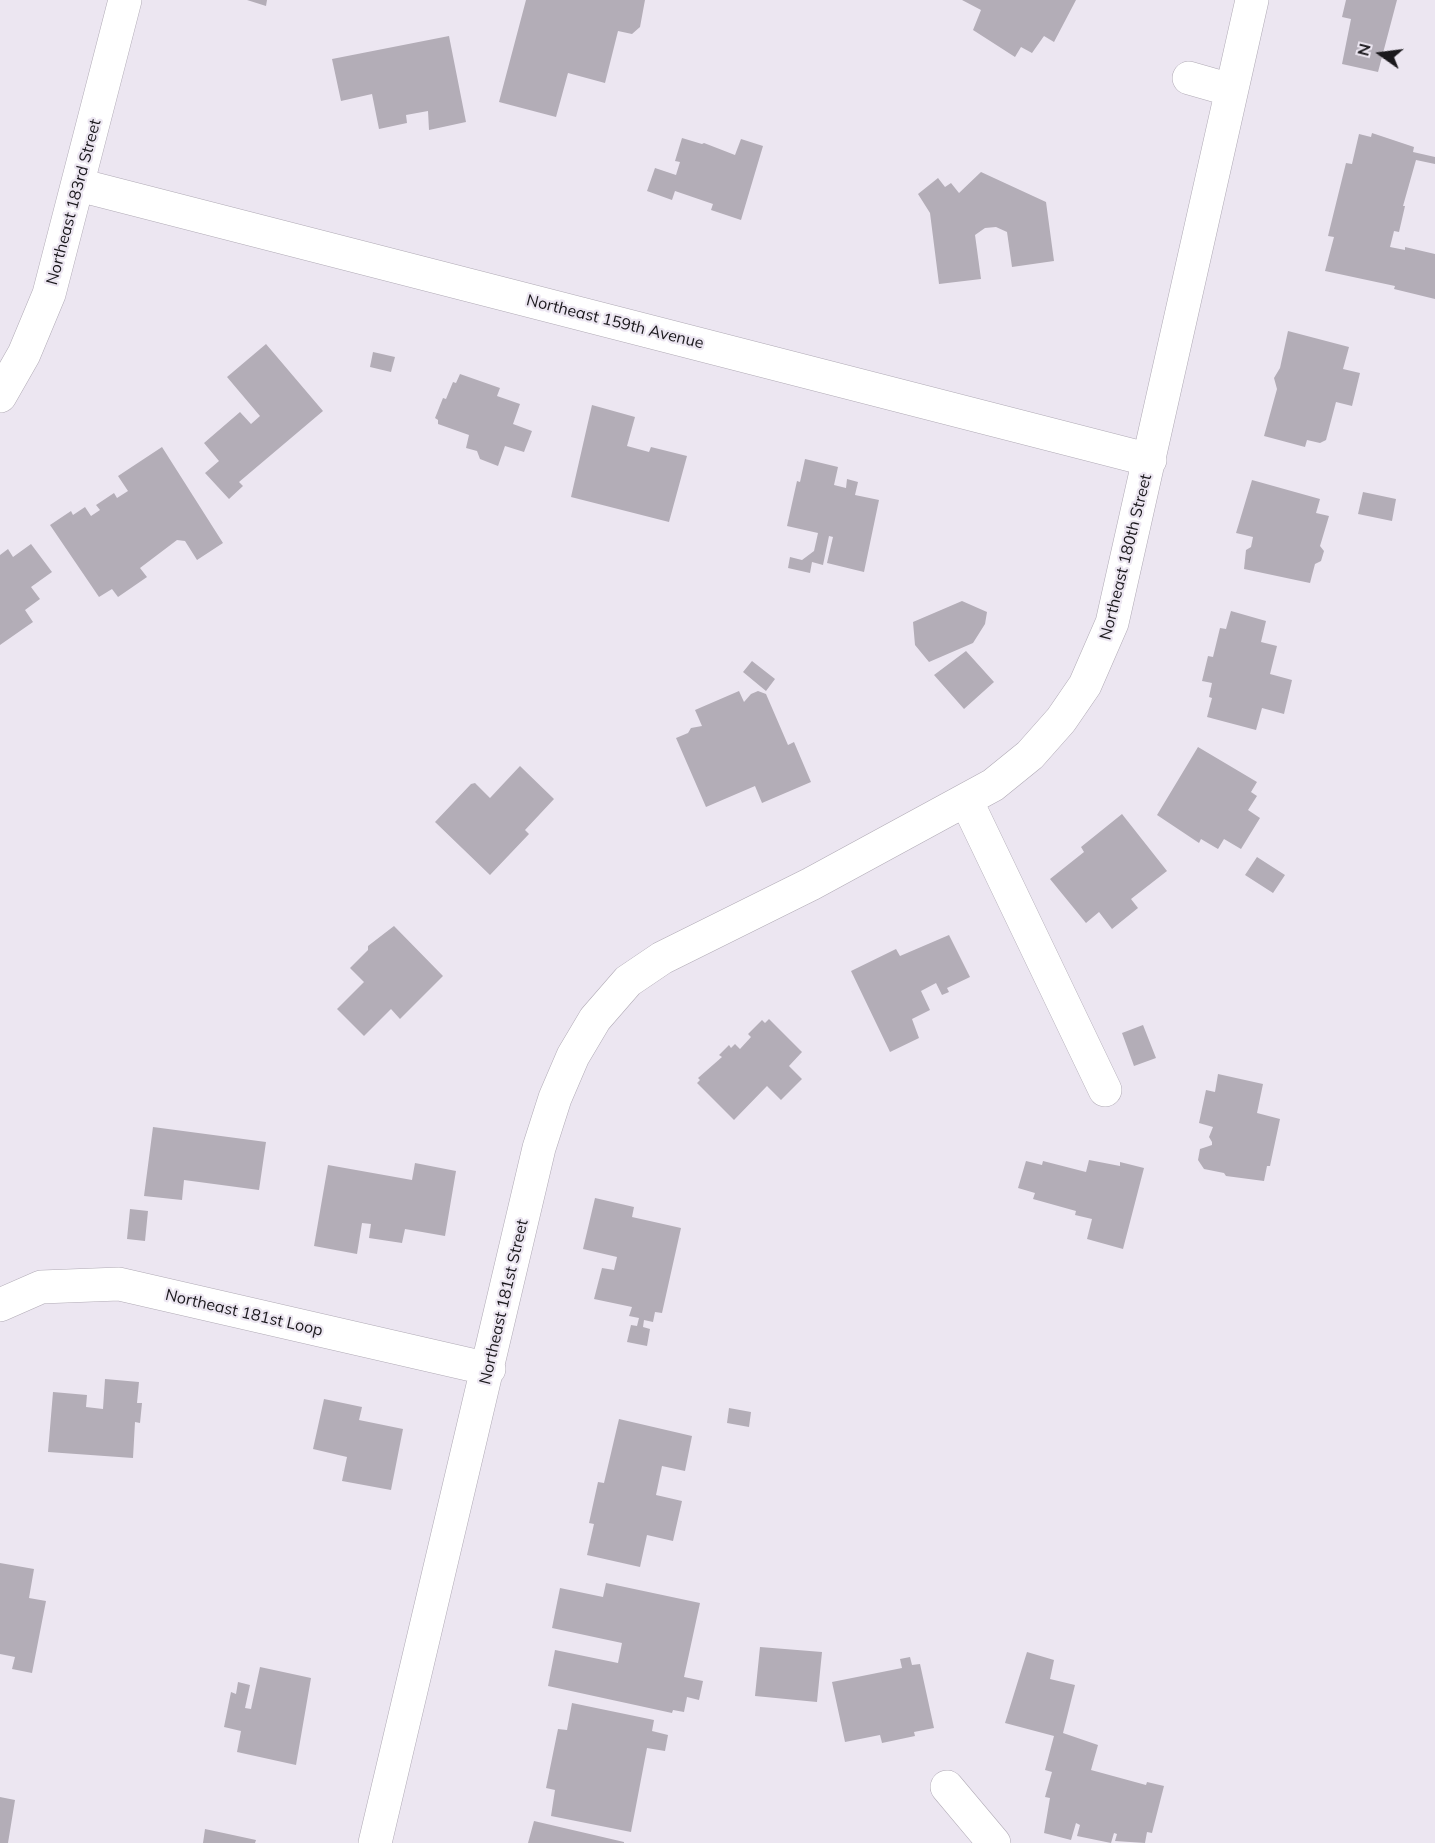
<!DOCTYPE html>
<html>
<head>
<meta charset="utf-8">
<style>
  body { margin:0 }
  #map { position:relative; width:1435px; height:1843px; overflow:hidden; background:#ece6f1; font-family:Mulish,sans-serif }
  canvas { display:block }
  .north { position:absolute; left:1351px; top:24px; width:60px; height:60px; -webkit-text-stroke:4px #ece6f1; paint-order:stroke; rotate:284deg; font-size:16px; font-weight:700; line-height:24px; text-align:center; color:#1a181c }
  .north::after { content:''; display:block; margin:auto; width:21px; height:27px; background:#1a181c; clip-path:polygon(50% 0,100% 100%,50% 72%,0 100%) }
</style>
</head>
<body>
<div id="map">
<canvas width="1435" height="1843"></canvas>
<div class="north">N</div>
</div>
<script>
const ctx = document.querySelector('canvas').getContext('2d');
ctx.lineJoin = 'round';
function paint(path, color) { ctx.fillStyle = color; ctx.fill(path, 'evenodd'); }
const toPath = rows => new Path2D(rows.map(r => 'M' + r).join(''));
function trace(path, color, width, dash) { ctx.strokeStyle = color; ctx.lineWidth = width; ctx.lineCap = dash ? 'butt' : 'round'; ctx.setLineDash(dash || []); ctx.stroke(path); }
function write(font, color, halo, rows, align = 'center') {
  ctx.font = font + ' Mulish,sans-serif'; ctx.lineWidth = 4.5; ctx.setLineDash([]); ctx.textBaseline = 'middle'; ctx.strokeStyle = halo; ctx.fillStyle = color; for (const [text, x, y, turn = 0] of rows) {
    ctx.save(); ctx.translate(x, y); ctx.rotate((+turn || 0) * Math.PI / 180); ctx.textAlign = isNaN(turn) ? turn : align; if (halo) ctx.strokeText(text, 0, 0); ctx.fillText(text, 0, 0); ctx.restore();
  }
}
paint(toPath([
  [247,0,267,0,266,6],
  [526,0,645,0,640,27,632,34,618,31,605,83,568,73,556,117,499,102],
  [962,0,1076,0,1054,42,1044,36,1032,53,1021,47,1015,57,973,30,981,10],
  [1346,0,1397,0,1378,72,1342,64,1351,19,1342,17],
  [449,36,466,122,429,130,428,111,406,115,407,123,379,129,372,94,341,101,332,59],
  [1372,133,1414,147,1413,152,1435,157,1435,164,1416,160,1403,206,1405,206,1399,232,1394,231,1390,247,1405,250,1405,247,1435,254,1435,299,1394,289,1395,286,1325,271,1334,237,1328,236,1346,163,1352,164,1359,134,1371,137],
  [682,138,702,144,704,143,735,155,741,139,763,146,741,220,711,210,713,204,675,191,672,200,647,191,655,168,676,175,680,162,675,161],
  [981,172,1046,202,1054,261,1012,267,1007,232,996,227,985,228,975,235,981,279,939,284,930,213,918,194,938,178,945,187,951,183,959,193],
  [1288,331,1349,347,1343,369,1360,373,1352,406,1336,402,1326,440,1320,443,1307,440,1305,447,1264,436,1277,389,1274,378,1280,368],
  [266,344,323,411,239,482,243,486,229,499,205,473,219,461,204,443,240,412,251,424,260,416,227,377],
  [373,352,395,357,391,372,370,367],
  [460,374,500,388,497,396,520,404,513,424,532,431,524,452,505,446,498,466,480,459,477,451,466,448,469,435,438,424,438,420,435,418,443,398,446,399,453,382,456,383],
  [592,405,635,417,627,446,649,452,651,447,687,456,669,522,571,497],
  [162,447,223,543,197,560,185,541,177,540,140,568,147,577,118,597,112,589,99,597,50,525,71,511,73,515,85,507,91,516,100,510,96,505,114,493,117,498,128,491,118,476],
  [805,459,838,467,834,485,846,488,847,479,858,482,855,495,879,500,864,572,827,563,833,537,829,536,823,565,812,562,810,573,788,568,790,557,802,560,814,551,818,533,787,526,797,481,800,482],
  [1252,480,1320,499,1316,513,1329,516,1320,546,1324,551,1321,561,1315,564,1310,583,1244,569,1246,550,1251,547,1253,537,1236,533],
  [1363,492,1396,499,1392,521,1358,514],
  [31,544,52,572,31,587,40,599,25,610,33,622,0,645,0,555,8,549,13,557],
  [962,601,987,612,985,624,973,643,929,662,915,645,913,622],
  [1231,611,1266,621,1261,642,1277,646,1270,674,1292,680,1284,714,1262,708,1256,730,1207,717,1212,698,1209,697,1212,683,1202,681,1208,656,1213,657,1220,628,1226,629],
  [966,651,994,682,964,709,934,675],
  [752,661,775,679,766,691,743,672],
  [739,691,744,702,751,694,758,691,766,694,788,745,794,742,811,782,762,803,755,786,706,807,676,738,688,733,691,728,702,726,695,710],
  [1198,747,1257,782,1251,792,1257,796,1248,810,1260,818,1241,849,1224,839,1218,849,1201,839,1199,843,1157,815],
  [520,766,554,799,525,830,529,834,490,875,435,822,471,784,475,783,490,798],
  [1122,814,1167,871,1131,899,1138,908,1112,929,1099,912,1086,923,1050,879,1084,852,1081,847],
  [1257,857,1285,875,1273,893,1245,875],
  [394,926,443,976,400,1019,391,1009,364,1036,337,1009,364,982,350,968,368,950,368,946],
  [949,935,970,977,947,988,949,992,942,995,936,983,921,991,930,1010,912,1019,919,1038,890,1052,851,971,896,949,900,956],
  [769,1019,802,1052,789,1066,802,1079,781,1100,767,1086,734,1120,697,1083,700,1080,698,1078,722,1057,719,1055,729,1045,731,1048,735,1044,740,1049,751,1037,748,1034,762,1020,765,1023],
  [1143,1025,1156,1058,1134,1066,1122,1033],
  [1218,1074,1263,1084,1257,1113,1280,1119,1270,1166,1267,1166,1264,1181,1226,1176,1224,1173,1204,1169,1198,1160,1200,1149,1212,1145,1212,1142,1209,1137,1213,1127,1199,1123,1206,1090,1215,1092],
  [153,1127,266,1142,259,1190,184,1180,182,1200,144,1196],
  [1089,1160,1120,1166,1120,1162,1144,1168,1123,1249,1087,1239,1092,1219,1075,1215,1076,1211,1033,1199,1035,1193,1018,1188,1026,1161,1042,1165,1043,1161,1086,1172],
  [415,1163,456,1171,445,1236,405,1229,402,1243,369,1238,371,1224,362,1223,357,1254,314,1246,328,1165,412,1180],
  [595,1198,634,1207,632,1217,681,1228,662,1313,655,1312,653,1322,644,1320,643,1327,650,1329,647,1346,627,1342,631,1325,637,1326,639,1318,629,1316,632,1307,594,1299,602,1268,614,1270,617,1257,583,1249],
  [130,1209,148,1211,145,1241,127,1239],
  [105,1379,139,1382,137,1403,142,1403,140,1423,135,1422,133,1458,48,1452,53,1392,87,1395,86,1407,103,1409],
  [324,1399,362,1407,359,1420,403,1429,391,1490,342,1481,347,1457,313,1449],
  [729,1408,751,1412,749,1427,727,1423],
  [619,1419,692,1436,685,1471,662,1466,656,1495,682,1501,673,1541,647,1535,640,1567,587,1555,594,1524,589,1523,598,1482,604,1483],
  [0,1563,34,1569,29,1598,46,1601,32,1673,12,1669,15,1657,0,1654],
  [606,1583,700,1603,684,1677,703,1681,699,1700,687,1697,684,1712,673,1710,672,1713,548,1686,555,1650,618,1663,622,1643,552,1628,560,1588,603,1597],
  [760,1647,822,1652,817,1702,755,1696],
  [1027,1652,1054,1660,1050,1679,1075,1685,1063,1733,1098,1745,1091,1770,1146,1785,1147,1782,1164,1786,1152,1833,1147,1832,1145,1843,1115,1841,1117,1834,1114,1833,1111,1843,1077,1836,1080,1825,1076,1823,1071,1840,1044,1833,1050,1798,1045,1797,1052,1772,1045,1770,1054,1736,1005,1723],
  [910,1657,912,1665,920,1664,934,1728,914,1732,915,1736,882,1743,880,1735,845,1742,832,1682,902,1668,900,1659],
  [260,1667,311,1678,296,1765,237,1752,241,1731,224,1727,231,1692,236,1694,238,1682,250,1685,245,1708,251,1709],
  [572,1703,654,1720,652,1731,668,1735,665,1751,647,1748,631,1832,551,1816,555,1790,546,1788,558,1729,567,1730],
  [0,1797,15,1800,8,1843,0,1843],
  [534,1821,624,1842,624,1843,528,1843],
  [205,1829,256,1840,255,1843,203,1843]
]), '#b3adb7');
const minor = toPath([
  [1189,78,1231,90],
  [79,185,1150,460],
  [0,396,24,354,49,294,125,0],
  [966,800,1105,1090],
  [0,1305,41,1287,119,1284,489,1369],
  [947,1787,994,1843],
  [375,1843,539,1148,555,1098,573,1056,595,1019,628,981,662,958,811,884,993,785,1030,755,1061,720,1085,685,1112,623,1252,0]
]);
trace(minor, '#b0aab5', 34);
trace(minor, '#fff', 33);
write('16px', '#1a181c', '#ece6f1', [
  ["Northeast 183rd Street",74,202,-75],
  ["Northeast 159th Avenue",615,322,14],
  ["Northeast 180th Street",1126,557,-76],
  ["Northeast 181st Street",504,1302,-77],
  ["Northeast 181st Loop",244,1313,13]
]);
</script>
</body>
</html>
